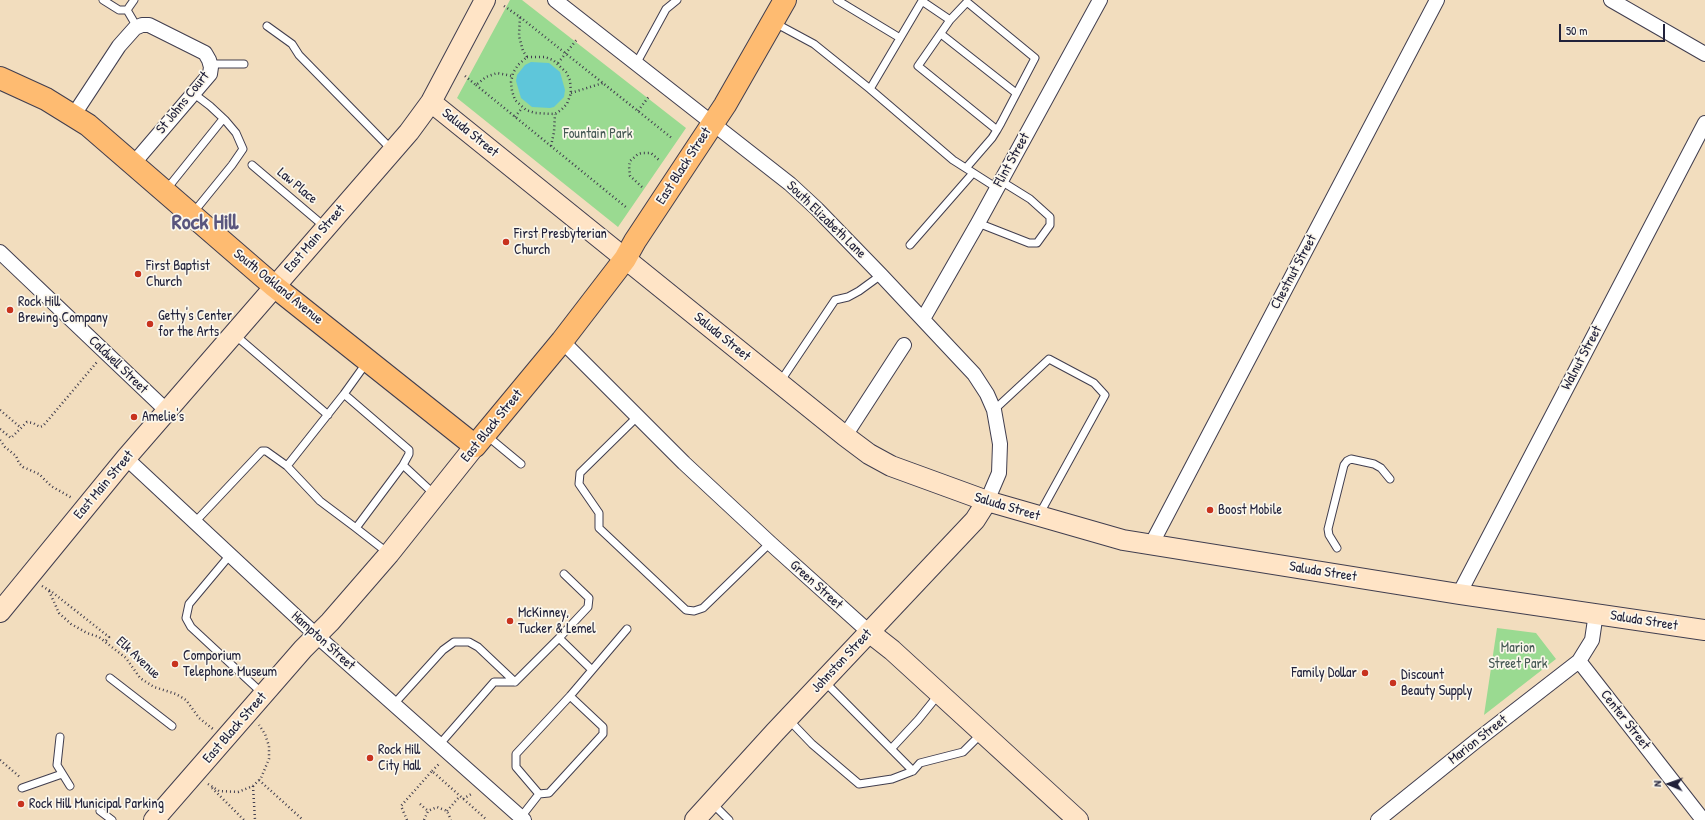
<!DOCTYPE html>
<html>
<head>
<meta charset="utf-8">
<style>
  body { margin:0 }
  #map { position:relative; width:1705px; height:820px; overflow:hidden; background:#f2ddbe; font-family:"Patrick Hand",sans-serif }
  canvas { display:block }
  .north { position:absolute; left:1649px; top:764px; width:40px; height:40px; -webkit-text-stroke:3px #fbf7ec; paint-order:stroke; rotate:272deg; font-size:11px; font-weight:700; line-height:16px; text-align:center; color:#22223b }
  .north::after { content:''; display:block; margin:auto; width:14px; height:18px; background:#22223b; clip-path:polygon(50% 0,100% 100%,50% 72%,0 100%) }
  .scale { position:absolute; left:1559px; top:24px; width:106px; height:18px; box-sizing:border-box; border:2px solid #22223b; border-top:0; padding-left:5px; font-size:12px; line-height:14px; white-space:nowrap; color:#22223b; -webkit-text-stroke:3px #fbf7ec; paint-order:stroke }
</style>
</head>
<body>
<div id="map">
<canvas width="1705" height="820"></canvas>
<div class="north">N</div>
<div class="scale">50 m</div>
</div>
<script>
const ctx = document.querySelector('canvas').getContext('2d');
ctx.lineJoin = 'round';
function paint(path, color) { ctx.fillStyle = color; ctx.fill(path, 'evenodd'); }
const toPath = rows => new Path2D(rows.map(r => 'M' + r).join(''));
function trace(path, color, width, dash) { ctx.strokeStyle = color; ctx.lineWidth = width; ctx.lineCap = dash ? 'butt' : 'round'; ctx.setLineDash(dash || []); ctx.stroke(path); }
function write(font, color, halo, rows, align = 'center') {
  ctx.font = font + ' "Patrick Hand",sans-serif'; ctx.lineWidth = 3.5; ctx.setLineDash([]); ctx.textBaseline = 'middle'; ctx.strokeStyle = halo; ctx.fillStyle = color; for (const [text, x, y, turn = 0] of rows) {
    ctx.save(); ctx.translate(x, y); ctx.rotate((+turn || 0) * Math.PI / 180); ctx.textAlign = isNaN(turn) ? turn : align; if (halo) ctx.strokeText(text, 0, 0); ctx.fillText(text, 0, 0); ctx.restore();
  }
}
paint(toPath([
  [510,0,522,0,686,128,618,227,457,98],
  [1497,628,1536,633,1556,659,1484,715]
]), '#9ada91');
paint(toPath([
  [531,62,549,63,560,72,565,90,564,97,554,107,550,108,532,107,521,98,516,81,517,75,525,65]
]), '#5ec6da');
const lane = toPath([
  [103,0,119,10,127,10,134,0],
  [837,0,900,38],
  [127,10,137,27],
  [775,23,814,44,870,89,953,160,997,188],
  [267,26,292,44,299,55,392,150],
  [941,34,1016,93],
  [210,64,244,64],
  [636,64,666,9,677,0],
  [870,89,922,1,950,20],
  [252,165,325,227],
  [966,168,992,138,997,130,1001,123,1035,58,967,2,950,20,918,66,997,130],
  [166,190,223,119],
  [193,213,232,165,243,149,236,133,225,120,210,106,193,93],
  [978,223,1029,243,1037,243,1050,225,1050,217,1030,199,1001,181],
  [910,245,973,173],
  [235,335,328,415],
  [367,362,344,394,409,450,409,454,403,465,434,494],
  [780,382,835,300,848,297,859,291,881,275],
  [994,410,1049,359,1094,383,1105,395,1039,515],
  [637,417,580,473,579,484,599,513,599,528,686,610,694,611,703,608,770,543],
  [486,435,521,464],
  [287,466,320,501,356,528],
  [195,522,262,451,266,451,287,466,344,394],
  [1337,548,1329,535,1328,529,1344,465,1347,461,1351,459,1374,464,1381,468,1390,479],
  [388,553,356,528,403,465],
  [230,555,189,604,186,618,191,627,262,693],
  [564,574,589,598,588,607,559,638,592,670],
  [110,678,172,726],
  [824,681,913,771],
  [394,704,443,650,454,642,469,642,478,647,515,682],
  [788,719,812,744,859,784,892,779,913,771,920,763,963,752,982,733],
  [60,737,57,765,70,786],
  [439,745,494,682,515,682,559,638],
  [891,749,918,720,939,694],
  [22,788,62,774],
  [539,794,516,767,516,754,570,696,627,629],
  [712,803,729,820],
  [100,811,112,820],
  [521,817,539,794,549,793,603,734,603,727,570,696]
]);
const street = toPath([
  [555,0,790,184,817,209,881,275,974,374,987,394,994,410,1000,444,999,473,987,501],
  [1611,0,1705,54],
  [73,116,119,46,135,28,142,25,149,25,205,53,209,60,211,67,210,74,133,164],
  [0,252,167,411],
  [923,319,978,223,1100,0],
  [562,341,684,463,770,543,869,632],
  [845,436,904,345],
  [126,458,317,636,524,820],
  [1151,545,1437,0],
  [1459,594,1705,123],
  [1596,613,1592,640,1579,661,1703,820],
  [1378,820,1476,741,1579,661]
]);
const secondary = toPath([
  [431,102,845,436,869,454,891,466,987,501,1123,540,1459,594,1705,630],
  [0,612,126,458,409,132,431,102,485,0],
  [869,632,892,650,1078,820],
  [154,820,303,649,330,622,389,554,475,446],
  [695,820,775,732,975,520,987,501]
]);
const primary = toPath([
  [0,78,46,99,88,125,274,286,475,446,562,341,625,259,635,241,725,105,785,0]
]);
trace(lane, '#413e4f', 9);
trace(street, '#413e4f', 16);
trace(secondary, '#413e4f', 22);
trace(primary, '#413e4f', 24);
trace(toPath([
  [504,6,520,17,519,36,523,51,527,57],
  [520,17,673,139],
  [527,57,545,57,553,60,566,72,570,80,571,93,567,104,561,110,555,114,535,113,526,110,515,100,512,91,511,82,513,73,518,65,527,57],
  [558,63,578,38],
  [465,76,476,85,486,77,497,73,512,76],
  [476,85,627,208],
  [571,93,603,83],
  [638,111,650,95],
  [515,117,522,108],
  [551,146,554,132,555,114],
  [642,187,630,176,629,166,630,161,638,154,642,153,651,153,659,160],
  [0,410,20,427],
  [0,429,11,438,27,422,33,423,40,427,43,426,97,362],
  [0,440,5,447,16,456,19,463,23,467,39,474,51,486,72,498],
  [42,586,52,592,109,637,105,642],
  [49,591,59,613,71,624,87,633,99,637,113,648,126,658,140,678,154,687,176,694,186,700,199,718,213,729],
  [0,760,21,778],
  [432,771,440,763],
  [259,780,303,820],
  [208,784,219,791,238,792,253,786,261,778,269,759,269,746,265,734,259,725],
  [253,786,255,820],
  [212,788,244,820],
  [463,799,473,793],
  [420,804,428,811],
  [447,811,460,796],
  [407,820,401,806,432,771,487,820],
  [424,820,428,811,437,807,447,811,451,820]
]), '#413e4f', 2.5, [1, 3]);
trace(lane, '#fff', 7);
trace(street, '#fff', 14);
trace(secondary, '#ffe4c6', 20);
trace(primary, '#febb71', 22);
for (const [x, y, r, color] of [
  [506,242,4,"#c8321e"],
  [138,274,4,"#c8321e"],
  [10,310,4,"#c8321e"],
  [150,324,4,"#c8321e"],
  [134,417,4,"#c8321e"],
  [1210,510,4,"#c8321e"],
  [510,621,4,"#c8321e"],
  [175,664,4,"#c8321e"],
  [1365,673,4,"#c8321e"],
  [1393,683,4,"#c8321e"],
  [370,758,4,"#c8321e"],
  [21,804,4,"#c8321e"]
]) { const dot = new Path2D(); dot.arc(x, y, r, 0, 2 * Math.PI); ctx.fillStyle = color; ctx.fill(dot); trace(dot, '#fbf7ec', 1.5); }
write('14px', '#22223b', '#fbf7ec', [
  ["St Johns Court",183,103,-51],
  ["Saluda Street",470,133,39],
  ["Flint Street",1012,160,-61],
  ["East Black Street",684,166,-57],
  ["Law Place",297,186,40],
  ["South Elizabeth Lane",826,220,44],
  ["East Main Street",315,239,-49],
  ["Chestnut Street",1294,272,-62],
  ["South Oakland Avenue",278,287,39],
  ["Saluda Street",722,337,39],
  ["Walnut Street",1582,358,-62],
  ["Caldwell Street",118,365,44],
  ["East Black Street",492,426,-51],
  ["East Main Street",104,485,-50],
  ["Saluda Street",1007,507,17],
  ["Saluda Street",1323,572,9],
  ["Green Street",816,585,42],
  ["Saluda Street",1644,621,9],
  ["Hampton Street",323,641,42],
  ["Elk Avenue",138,658,43],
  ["Johnston Street",842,661,-47],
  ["Center Street",1625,720,52],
  ["East Black Street",235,728,-49],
  ["Marion Street",1478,740,-38]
]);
write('14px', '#465955', '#fbf7ec', [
  ["Fountain Park",598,134],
  ["Marion",1518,648],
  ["Street Park",1518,664]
]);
write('14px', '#22223b', '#fbf7ec', [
  ["First Presbyterian",514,234],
  ["Church",514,250],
  ["First Baptist",146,266],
  ["Church",146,282],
  ["Rock Hill",18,302],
  ["Brewing Company",18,318],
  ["Getty's Center",158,316],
  ["for the Arts",158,332],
  ["Amelie's",142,417],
  ["Boost Mobile",1218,510],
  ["McKinney,",518,613],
  ["Tucker & Lemel",518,629],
  ["Comporium",183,656],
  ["Telephone Museum",183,672],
  ["Family Dollar",1357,673,"right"],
  ["Discount",1401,675],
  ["Beauty Supply",1401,691],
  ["Rock Hill",378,750],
  ["City Hall",378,766],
  ["Rock Hill Municipal Parking",29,804]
], 'left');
write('bold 22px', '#5a567e', '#fbf7ec', [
  ["Rock Hill",205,223]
]);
</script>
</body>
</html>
